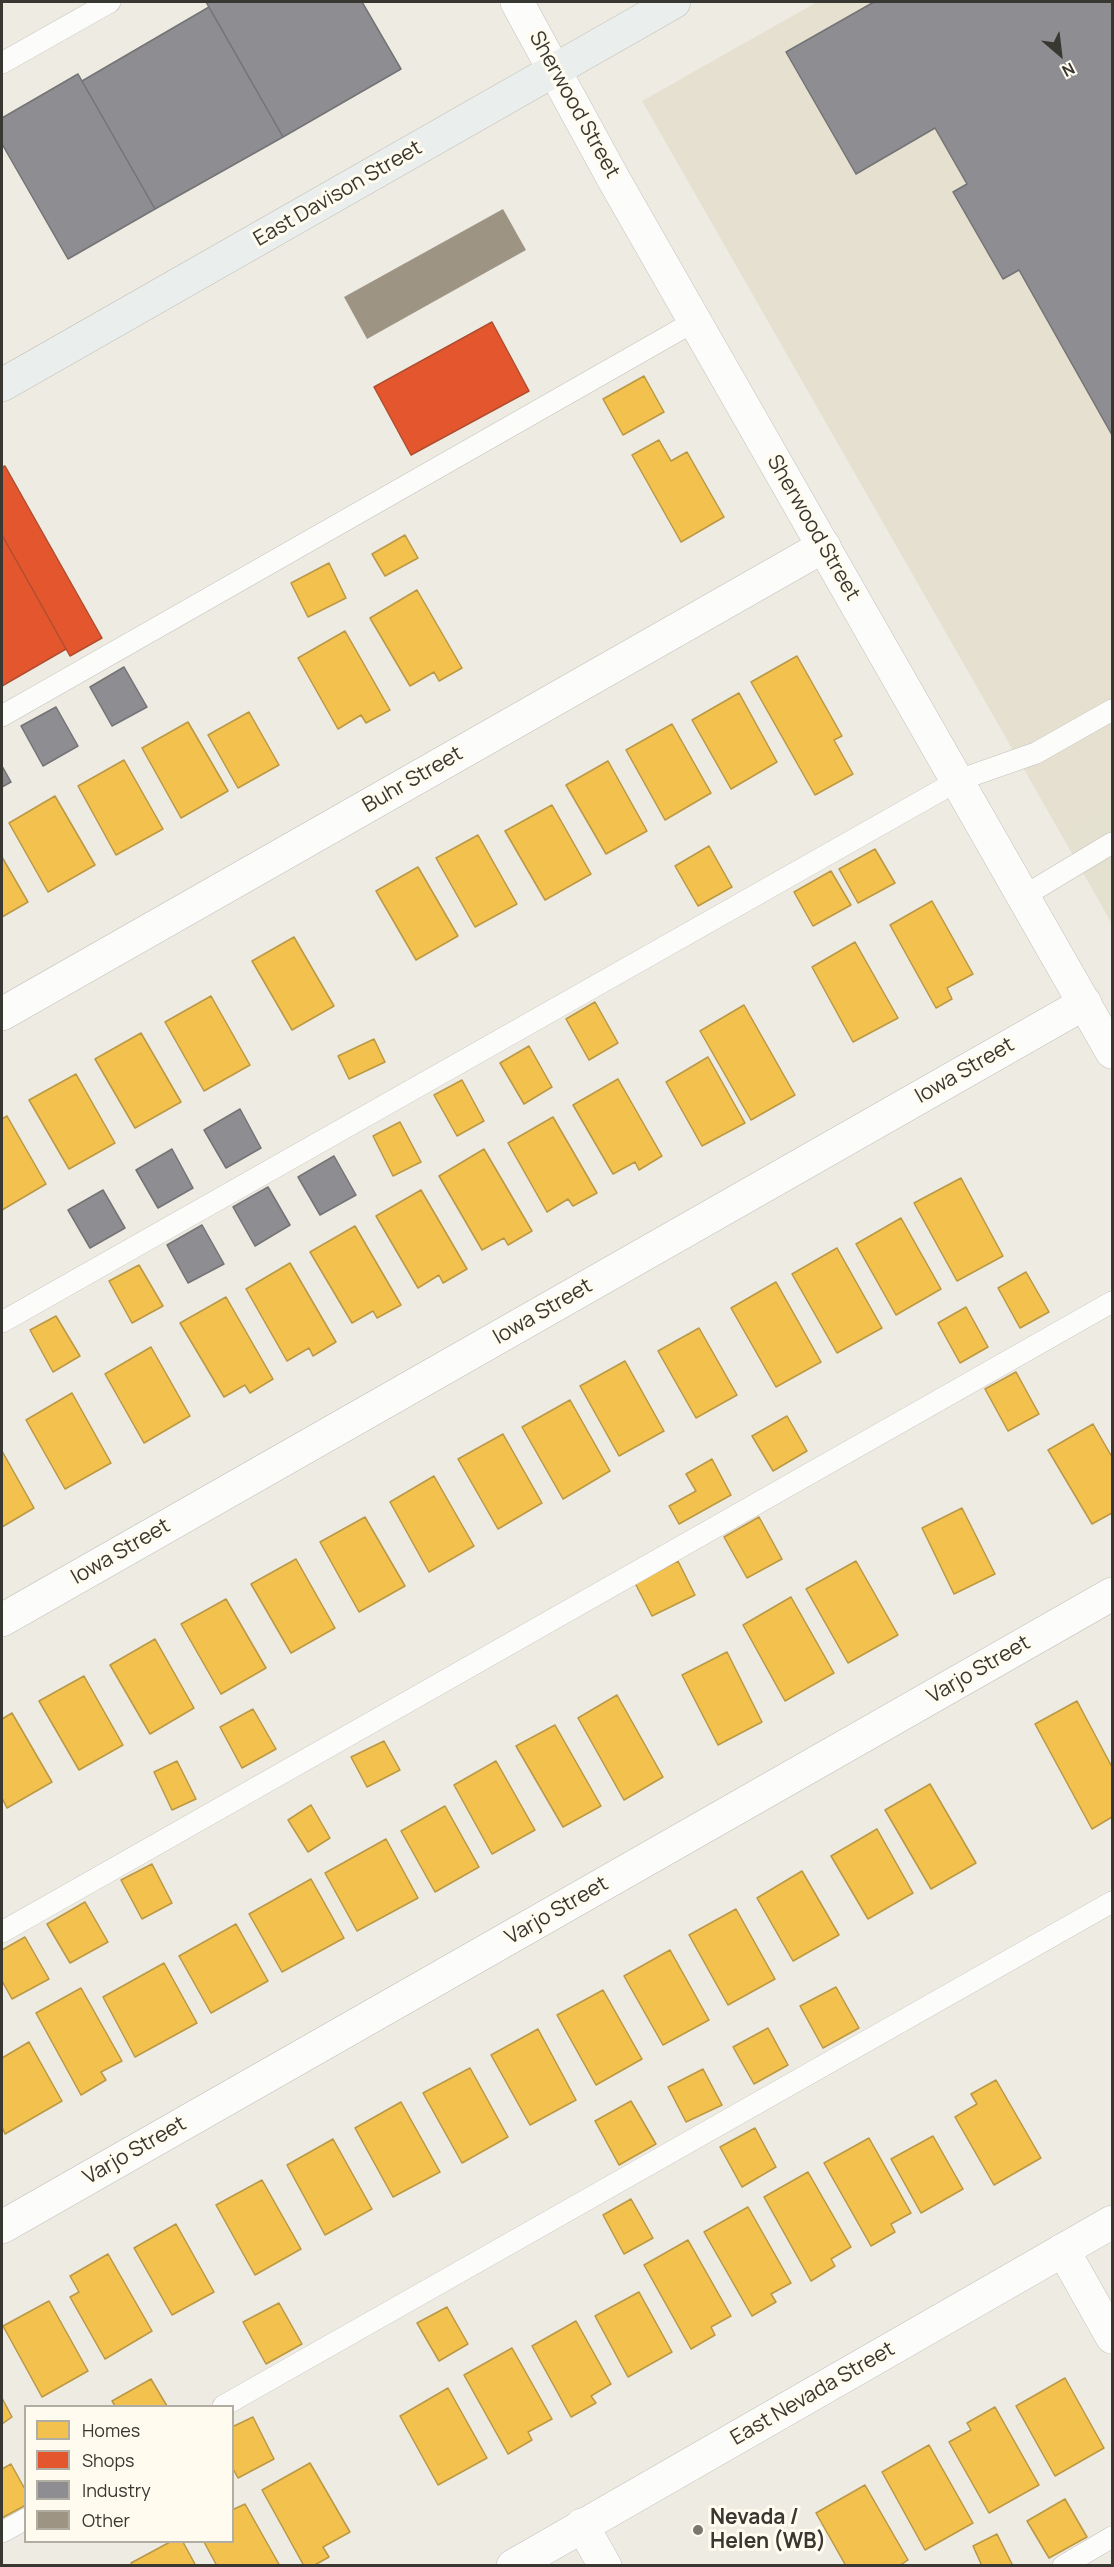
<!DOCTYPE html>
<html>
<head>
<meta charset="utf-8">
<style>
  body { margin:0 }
  #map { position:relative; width:1114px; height:2567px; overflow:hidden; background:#eeebe2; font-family:Manrope,sans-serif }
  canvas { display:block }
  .frame { position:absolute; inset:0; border:3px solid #393731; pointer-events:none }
  .legend { position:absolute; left:24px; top:2405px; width:210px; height:138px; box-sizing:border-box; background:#fffcef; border:2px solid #b0ada3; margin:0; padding:8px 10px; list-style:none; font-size:18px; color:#393731 }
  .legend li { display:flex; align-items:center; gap:12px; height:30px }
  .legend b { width:30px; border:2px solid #b0ada3 }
  .north { position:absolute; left:1030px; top:24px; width:60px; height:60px; -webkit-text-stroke:4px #fffcef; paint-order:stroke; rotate:152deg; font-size:16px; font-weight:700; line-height:24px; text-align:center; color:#393731 }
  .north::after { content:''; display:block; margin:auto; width:21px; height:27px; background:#393731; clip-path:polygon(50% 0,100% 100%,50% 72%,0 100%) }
</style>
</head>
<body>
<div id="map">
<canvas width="1114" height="2567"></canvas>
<div class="frame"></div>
<ul class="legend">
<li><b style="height:16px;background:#f2c14e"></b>Homes</li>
<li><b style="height:16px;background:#e4572e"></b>Shops</li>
<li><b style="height:16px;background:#8d8d92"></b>Industry</li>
<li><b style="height:16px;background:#9e9484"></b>Other</li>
</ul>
<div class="north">N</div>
</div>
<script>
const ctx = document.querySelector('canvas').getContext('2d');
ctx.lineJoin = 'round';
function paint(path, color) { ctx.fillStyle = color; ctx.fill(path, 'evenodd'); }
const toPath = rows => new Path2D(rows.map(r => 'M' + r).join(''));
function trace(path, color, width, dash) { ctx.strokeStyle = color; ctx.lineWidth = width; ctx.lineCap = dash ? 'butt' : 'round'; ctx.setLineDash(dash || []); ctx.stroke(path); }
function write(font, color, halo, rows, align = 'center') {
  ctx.font = font + ' Manrope,sans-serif'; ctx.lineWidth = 6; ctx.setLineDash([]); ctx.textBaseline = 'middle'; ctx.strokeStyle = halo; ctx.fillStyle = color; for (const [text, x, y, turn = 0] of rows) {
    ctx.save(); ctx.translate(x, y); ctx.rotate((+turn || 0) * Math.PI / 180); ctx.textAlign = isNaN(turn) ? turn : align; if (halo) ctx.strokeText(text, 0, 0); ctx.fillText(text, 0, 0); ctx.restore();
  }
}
paint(toPath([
  [1112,798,1112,924,1058,829]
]), '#e5e1d0');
paint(toPath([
  [817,2,1112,2,1112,798,1058,829,642,101]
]), '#e6e0d0');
const homes = toPath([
  [644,376,664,412,623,435,603,399,644,376],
  [659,440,671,461,687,452,724,517,681,542,632,455,659,440],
  [405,535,418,558,385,576,372,554,405,535],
  [329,563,346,598,308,617,291,583,329,563],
  [417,590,462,668,439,681,434,672,410,686,370,618,417,590],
  [345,631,390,710,366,723,361,715,338,729,298,658,345,631],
  [797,656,842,736,834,740,853,774,815,795,751,682,797,656],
  [739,693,777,762,731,789,692,720,739,693],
  [249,712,279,765,238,788,208,735,249,712],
  [188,722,228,791,181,818,142,748,188,722],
  [672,724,711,793,665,820,626,750,672,724],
  [124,760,163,829,116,855,78,786,124,760],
  [608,761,647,831,606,854,566,785,608,761],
  [55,796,95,865,48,892,9,823,55,796],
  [552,805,591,874,545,900,505,831,552,805],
  [478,835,517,904,475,927,436,858,478,835],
  [709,846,732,887,698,906,675,866,709,846],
  [875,849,895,883,858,903,839,869,875,849],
  [2,857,28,902,2,917,2,857],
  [418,867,458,936,416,960,376,891,418,867],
  [831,871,851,905,813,926,794,892,831,871],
  [932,901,973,974,947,988,952,999,936,1008,890,925,932,901],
  [294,937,334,1006,292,1030,252,961,294,937],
  [855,942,898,1018,853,1042,812,967,855,942],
  [211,996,250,1065,204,1091,165,1022,211,996],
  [595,1002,618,1043,589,1060,566,1019,595,1002],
  [744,1005,795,1095,751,1120,700,1031,744,1005],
  [141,1033,181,1102,135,1128,95,1059,141,1033],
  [374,1039,385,1062,349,1079,338,1056,374,1039],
  [529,1046,552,1087,524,1104,500,1063,529,1046],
  [708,1057,745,1123,702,1146,666,1082,708,1057],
  [76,1074,115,1143,69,1169,29,1100,76,1074],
  [618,1079,662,1156,639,1170,635,1162,613,1174,573,1105,618,1079],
  [462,1080,484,1121,457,1136,434,1095,462,1080],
  [7,1116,46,1184,2,1210,2,1119,7,1116],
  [553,1117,597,1193,573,1206,568,1199,547,1212,508,1143,553,1117],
  [400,1122,421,1162,393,1176,373,1136,400,1122],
  [484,1149,532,1231,508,1245,504,1238,482,1250,439,1176,484,1149],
  [961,1178,1003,1256,957,1281,914,1203,961,1178],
  [421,1190,467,1269,443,1283,439,1275,418,1288,376,1216,421,1190],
  [901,1218,941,1289,896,1315,856,1244,901,1218],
  [355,1226,401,1305,377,1318,373,1311,352,1323,310,1252,355,1226],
  [837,1248,882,1328,837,1353,792,1274,837,1248],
  [290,1263,336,1342,313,1356,309,1348,287,1361,246,1289,290,1263],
  [139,1265,163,1306,132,1323,109,1281,139,1265],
  [1026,1272,1049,1312,1020,1328,998,1288,1026,1272],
  [776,1282,821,1362,776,1387,731,1308,776,1282],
  [226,1297,273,1379,250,1393,245,1385,224,1397,180,1323,226,1297],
  [966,1307,988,1347,960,1363,938,1323,966,1307],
  [56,1316,80,1356,53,1372,30,1330,56,1316],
  [699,1328,737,1395,696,1418,658,1351,699,1328],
  [151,1347,190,1416,144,1443,105,1374,151,1347],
  [625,1361,664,1431,619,1456,580,1386,625,1361],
  [1016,1372,1039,1414,1008,1431,985,1389,1016,1372],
  [72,1393,111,1463,65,1489,26,1420,72,1393],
  [570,1400,610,1471,563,1499,522,1427,570,1400],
  [787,1416,807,1451,773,1471,752,1436,787,1416],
  [1093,1424,1112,1457,1112,1513,1092,1524,1048,1450,1093,1424],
  [503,1434,542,1503,498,1529,458,1459,503,1434],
  [2,1451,34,1508,2,1527,2,1451],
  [712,1459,731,1495,679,1524,669,1506,696,1491,686,1474,712,1459],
  [434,1476,474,1546,429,1572,390,1502,434,1476],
  [962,1508,995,1574,954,1594,922,1528,962,1508],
  [365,1517,405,1586,359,1612,320,1542,365,1517],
  [759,1517,782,1559,747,1578,724,1537,759,1517],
  [296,1559,335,1628,291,1653,251,1584,296,1559],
  [678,1561,695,1595,652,1616,635,1583,678,1561],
  [856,1561,898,1635,848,1663,806,1589,856,1561],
  [791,1597,834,1673,785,1701,743,1625,791,1597],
  [226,1599,266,1668,221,1694,181,1624,226,1599],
  [155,1639,194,1708,150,1734,110,1665,155,1639],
  [727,1652,762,1722,718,1745,682,1675,727,1652],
  [84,1676,123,1745,79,1770,39,1701,84,1676],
  [617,1695,663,1777,624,1800,578,1718,617,1695],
  [1077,1701,1112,1767,1112,1817,1092,1829,1035,1724,1077,1701],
  [253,1709,276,1749,242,1768,220,1727,253,1709],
  [12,1713,52,1782,7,1808,2,1798,2,1719,12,1713],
  [555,1725,601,1806,563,1827,516,1746,555,1725],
  [384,1741,400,1770,367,1787,351,1757,384,1741],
  [177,1761,196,1799,172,1810,154,1772,177,1761],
  [496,1761,535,1830,492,1854,454,1785,496,1761],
  [930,1784,976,1863,931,1889,885,1810,930,1784],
  [311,1805,330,1838,308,1852,288,1820,311,1805],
  [445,1806,479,1867,435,1892,401,1831,445,1806],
  [877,1829,913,1893,868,1919,831,1856,877,1829],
  [386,1839,418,1898,357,1931,325,1873,386,1839],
  [152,1864,172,1903,142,1919,121,1880,152,1864],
  [802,1871,839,1935,793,1961,757,1898,802,1871],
  [311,1879,344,1938,282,1972,249,1914,311,1879],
  [85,1902,108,1942,70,1963,47,1924,85,1902],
  [736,1909,775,1979,728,2005,689,1935,736,1909],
  [236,1924,268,1981,211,2013,179,1956,236,1924],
  [25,1937,49,1979,12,1999,2,1981,2,1950,25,1937],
  [670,1950,709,2020,663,2045,624,1976,670,1950],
  [164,1963,197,2023,135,2057,103,1997,164,1963],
  [836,1987,859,2028,823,2048,800,2006,836,1987],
  [81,1988,122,2061,101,2072,106,2080,81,2095,36,2013,81,1988],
  [603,1990,642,2059,596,2085,557,2015,603,1990],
  [768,2028,788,2065,754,2084,733,2047,768,2028],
  [538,2029,576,2100,530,2125,491,2055,538,2029],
  [29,2042,62,2101,5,2134,2,2127,2,2058,29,2042],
  [470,2068,508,2137,462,2163,423,2093,470,2068],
  [703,2069,722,2105,686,2122,668,2087,703,2069],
  [996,2080,1041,2158,994,2185,955,2117,977,2104,971,2094,996,2080],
  [631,2101,656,2144,619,2165,595,2121,631,2101],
  [401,2102,440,2172,393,2197,355,2128,401,2102],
  [755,2128,776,2167,742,2187,720,2147,755,2128],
  [933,2136,963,2189,921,2213,891,2159,933,2136],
  [869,2138,911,2213,891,2224,895,2232,871,2246,824,2163,869,2138],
  [333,2139,372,2209,325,2235,287,2165,333,2139],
  [808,2172,851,2247,831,2259,835,2266,811,2281,764,2197,808,2172],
  [262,2180,301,2249,255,2275,216,2205,262,2180],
  [631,2199,653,2238,624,2254,603,2215,631,2199],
  [748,2207,791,2283,771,2294,776,2302,752,2316,704,2232,748,2207],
  [176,2224,214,2292,172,2315,134,2248,176,2224],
  [688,2240,731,2316,711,2327,715,2335,691,2349,644,2265,688,2240],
  [108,2254,152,2331,105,2359,70,2297,79,2292,70,2276,108,2254],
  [639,2292,672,2352,628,2377,595,2316,639,2292],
  [49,2301,88,2371,42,2397,3,2326,49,2301],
  [279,2303,302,2344,266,2364,243,2322,279,2303],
  [447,2307,468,2344,439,2361,417,2323,447,2307],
  [576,2321,611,2384,591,2396,596,2403,571,2417,532,2346,576,2321],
  [512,2348,552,2419,528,2432,532,2440,508,2454,464,2375,512,2348],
  [1065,2378,1104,2448,1055,2476,1016,2406,1065,2378],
  [151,2379,167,2406,115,2406,112,2401,151,2379],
  [448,2388,487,2458,438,2485,400,2416,448,2388],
  [2,2398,12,2417,2,2424,2,2398],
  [995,2407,1039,2485,989,2513,949,2442,971,2430,967,2423,995,2407],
  [253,2417,274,2459,238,2478,232,2467,232,2427,253,2417],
  [929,2445,973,2523,925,2550,882,2472,929,2445],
  [310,2463,350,2532,323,2547,329,2557,313,2566,304,2566,262,2490,310,2463],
  [11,2464,26,2491,26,2505,2,2518,2,2469,11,2464],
  [865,2485,908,2560,899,2566,846,2566,816,2513,865,2485],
  [1065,2499,1087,2537,1049,2558,1027,2521,1065,2499],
  [245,2504,280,2566,217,2566,204,2542,232,2542,232,2510,245,2504],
  [997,2534,1013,2566,982,2566,973,2546,997,2534],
  [170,2542,183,2542,196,2566,132,2566,131,2563,170,2542]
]);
paint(homes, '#f2c14e');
trace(homes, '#ba9845', 1.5);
const shops = toPath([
  [492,322,529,391,411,455,374,387,492,322],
  [5,466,102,638,70,656,2,535,2,467,5,466],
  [2,535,66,649,2,686,2,535]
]);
paint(shops, '#e4572e');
trace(shops, '#b14d2f', 1.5);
const industry = toPath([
  [206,2,362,2,401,69,283,137,206,2],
  [874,2,1112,2,1112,435,1019,270,1003,279,953,192,967,184,935,128,856,174,786,52,874,2],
  [209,7,283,137,155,209,82,81,209,7],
  [78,74,155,209,68,259,2,144,2,118,78,74],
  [124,667,147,707,112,726,90,687,124,667],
  [56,707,78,746,43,766,21,726,56,707],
  [2,766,11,782,2,787,2,766],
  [240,1109,261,1148,226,1168,204,1130,240,1109],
  [172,1149,193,1188,158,1208,136,1170,172,1149],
  [334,1156,356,1195,320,1215,298,1177,334,1156],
  [268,1187,290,1225,255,1246,233,1207,268,1187],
  [103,1190,125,1228,90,1248,68,1210,103,1190],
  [202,1225,224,1264,188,1283,167,1245,202,1225]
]);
paint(industry, '#8d8d92');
trace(industry, '#747375', 1.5);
paint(toPath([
  [503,209,526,250,367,339,344,297]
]), '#9e9484');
const service = toPath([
  [2,63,110,2],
  [2,716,695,321],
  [1024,896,1112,843],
  [2,1322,959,780,1036,753,1112,710],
  [2,1932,1112,1302],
  [223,2406,1112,1902],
  [2,2532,26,2519],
  [1063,2566,1112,2537]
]);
const minor = toPath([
  [2,1014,824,546],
  [2,1620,1085,1003],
  [2,2227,1112,1594],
  [1063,2250,1112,2337],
  [582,2525,605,2566]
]);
const tertiary = toPath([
  [517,2,613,178,1112,1052],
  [513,2566,1112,2222]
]);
const secondary = toPath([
  [2,385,674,2]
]);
trace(service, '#c3c1ba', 22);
trace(minor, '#c3c1ba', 34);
trace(tertiary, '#c3c1ba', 34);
trace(secondary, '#c3c1ba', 34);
trace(service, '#fcfcfb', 21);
trace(minor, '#fcfcfb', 33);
trace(tertiary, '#fcfcfb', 33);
trace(secondary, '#eaeeed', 33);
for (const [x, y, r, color] of [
  [698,2530,6,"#78766f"]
]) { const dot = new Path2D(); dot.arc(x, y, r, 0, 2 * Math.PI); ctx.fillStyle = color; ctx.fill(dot); trace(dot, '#fffcef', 2); }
write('21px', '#393731', '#fffcef', [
  ["Sherwood Street",574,105,61],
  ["East Davison Street",338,194,-30],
  ["Sherwood Street",813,528,60],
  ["Buhr Street",413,780,-30],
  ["Iowa Street",965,1071,-30],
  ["Iowa Street",543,1312,-30],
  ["Iowa Street",121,1552,-30],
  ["Varjo Street",979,1670,-30],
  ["Varjo Street",557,1911,-30],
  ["Varjo Street",135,2151,-30],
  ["East Nevada Street",813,2394,-30]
]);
write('bold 21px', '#393731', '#fffcef', [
  ["Nevada /",710,2518],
  ["Helen (WB)",710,2542]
], 'left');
</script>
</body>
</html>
